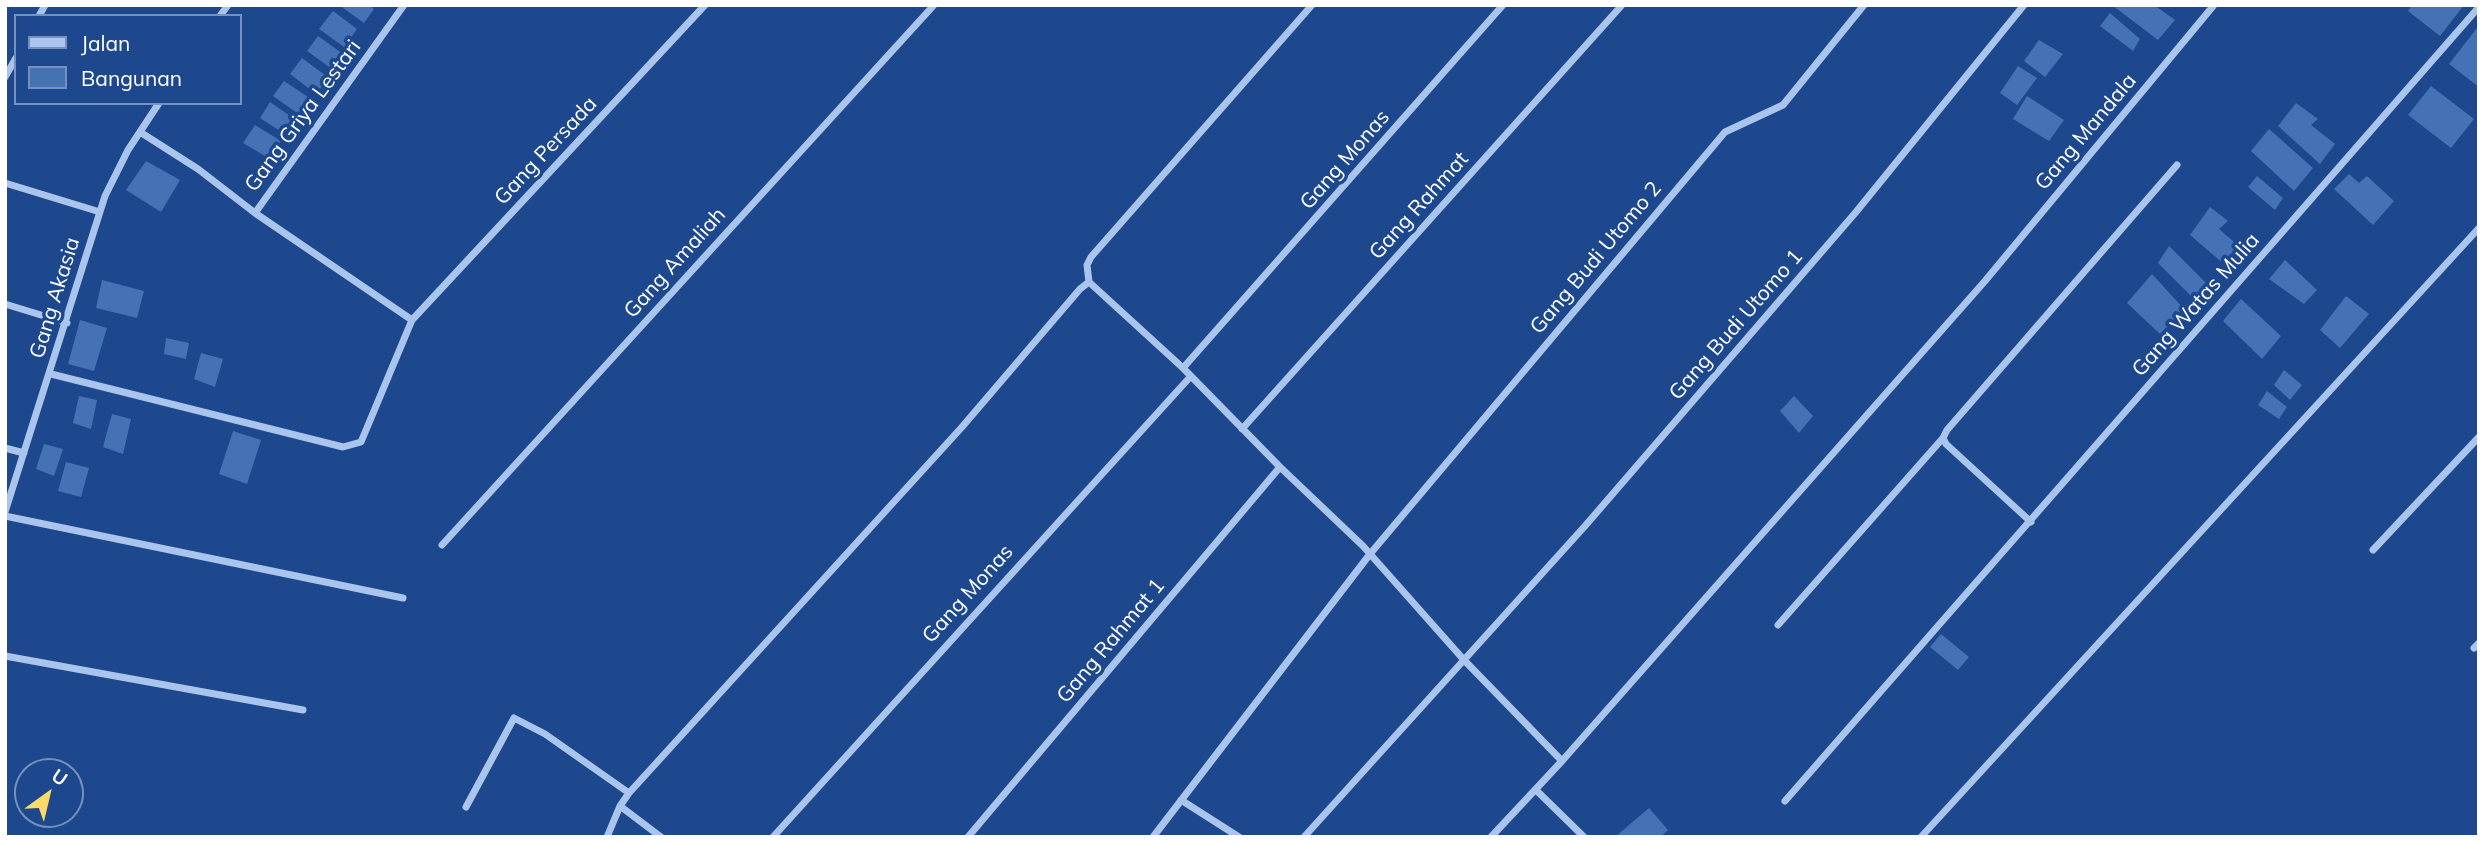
<!DOCTYPE html>
<html>
<head>
<meta charset="utf-8">
<style>
  body { margin:0 }
  #map { position:relative; width:2484px; height:842px; overflow:hidden; background:#1d488d; font-family:Mulish,sans-serif }
  canvas { display:block }
  .frame { position:absolute; inset:0; border:7px solid #fff; pointer-events:none }
  .legend { position:absolute; left:14px; top:14px; width:228px; height:91px; box-sizing:border-box; background:#1d488d; border:2px solid #7791bb; margin:0; padding:9px 12px; list-style:none; font-size:21px; color:#fff }
  .legend li { display:flex; align-items:center; gap:14px; height:35px }
  .legend b { width:35px; border:2px solid #7791bb }
  .north { position:absolute; left:14px; top:758px; width:70px; height:70px; box-sizing:border-box; background:#1d488d; border:2px solid #7791bb; border-radius:50%; rotate:34deg; font-size:19px; font-weight:700; line-height:28px; text-align:center; color:#fff }
  .north::after { content:''; display:block; margin:auto; width:24px; height:32px; background:#fcd969; clip-path:polygon(50% 0,100% 100%,50% 72%,0 100%) }
</style>
</head>
<body>
<div id="map">
<canvas width="2484" height="842"></canvas>
<div class="frame"></div>
<ul class="legend">
<li><b style="height:9px;background:#aac5ed"></b>Jalan</li>
<li><b style="height:19px;background:#4572b5"></b>Bangunan</li>
</ul>
<div class="north">U</div>
</div>
<script>
const ctx = document.querySelector('canvas').getContext('2d');
ctx.lineJoin = 'round';
function paint(path, color) { ctx.fillStyle = color; ctx.fill(path, 'evenodd'); }
const toPath = rows => new Path2D(rows.map(r => 'M' + r).join(''));
function trace(path, color, width, dash) { ctx.strokeStyle = color; ctx.lineWidth = width; ctx.lineCap = dash ? 'butt' : 'round'; ctx.setLineDash(dash || []); ctx.stroke(path); }
function write(font, color, halo, rows, align = 'center') {
  ctx.font = font + ' Mulish,sans-serif'; ctx.lineWidth = 7; ctx.setLineDash([]); ctx.textBaseline = 'middle'; ctx.strokeStyle = halo; ctx.fillStyle = color; for (const [text, x, y, turn = 0] of rows) {
    ctx.save(); ctx.translate(x, y); ctx.rotate((+turn || 0) * Math.PI / 180); ctx.textAlign = isNaN(turn) ? turn : align; if (halo) ctx.strokeText(text, 0, 0); ctx.fillText(text, 0, 0); ctx.restore();
  }
}
paint(toPath([
  [339,5,369,5,374,9,364,23],
  [2112,5,2154,5,2175,20,2158,40],
  [2412,5,2464,5,2440,36,2408,11],
  [333,11,357,29,344,47,319,29],
  [2110,13,2140,39,2133,51,2100,26],
  [2477,28,2479,29,2479,87,2449,64],
  [318,36,343,54,332,69,307,51],
  [2039,40,2063,54,2045,77,2024,61],
  [302,58,329,78,316,94,290,74],
  [2018,66,2037,78,2017,105,2000,93],
  [284,81,311,99,300,115,273,96],
  [2431,86,2474,119,2451,148,2408,115],
  [2027,96,2064,120,2049,141,2013,119],
  [270,102,296,120,286,135,260,118],
  [2296,103,2318,119,2311,125,2335,144,2320,164,2278,126],
  [255,125,281,141,270,159,243,143],
  [2269,129,2313,168,2294,191,2251,151],
  [146,161,180,180,161,212,126,190],
  [2349,174,2359,183,2367,176,2394,201,2373,225,2334,189],
  [2257,176,2283,198,2275,210,2248,187],
  [2210,207,2228,221,2219,229,2247,253,2232,271,2190,235],
  [2169,246,2208,285,2195,300,2158,263],
  [2285,260,2317,290,2304,304,2269,279],
  [2152,274,2184,309,2160,334,2127,303],
  [102,280,144,291,137,318,96,308],
  [2346,296,2369,314,2340,348,2320,330],
  [2241,299,2281,336,2262,359,2223,321],
  [80,320,107,328,94,371,68,364],
  [166,338,189,343,186,359,164,354],
  [201,353,223,359,215,387,194,379],
  [2284,370,2302,385,2290,400,2274,385],
  [2267,391,2287,407,2279,419,2258,405],
  [79,396,97,400,91,429,73,423],
  [1794,396,1813,416,1799,433,1780,411],
  [112,414,131,419,123,454,103,447],
  [233,431,261,440,247,484,219,474],
  [44,444,63,449,54,476,36,469],
  [66,462,89,468,81,497,58,491],
  [1941,634,1969,657,1958,670,1930,647],
  [1649,808,1668,830,1660,837,1615,837]
]), '#4572b5');
trace(toPath([
  [39,16,45,5],
  [220,16,228,5],
  [5,77,16,58],
  [140,132,198,169,255,213,412,320],
  [5,183,100,212],
  [255,213,404,5],
  [1089,282,1087,265,1091,257,1312,5],
  [5,304,67,323],
  [1183,368,1503,5],
  [51,374,343,447,361,442,412,320,705,5],
  [1242,429,1622,5],
  [5,448,24,453],
  [5,512,105,196,128,150,159,103],
  [5,516,403,598],
  [2031,522,1946,444,1943,438,1947,430,2177,165],
  [442,545,934,5],
  [2373,550,2479,437],
  [1778,625,1943,438],
  [2474,648,2479,643],
  [5,656,303,710],
  [1562,761,1985,281,2214,5],
  [1536,790,1584,837],
  [1181,800,1239,837],
  [1785,801,2479,7],
  [620,806,661,837],
  [466,807,514,718,545,734,629,793],
  [607,837,620,806,629,793,962,427,1080,289,1089,282,1183,368,1280,467,1363,546,1464,660,1562,761,1491,837],
  [773,837,1191,376],
  [968,837,1280,467],
  [1153,837,1370,554,1725,132,1783,105,1864,5],
  [1304,837,1585,526,1856,212,2024,5],
  [1921,837,2479,228]
]), '#aac5ed', 7);
write('21px', '#fff', '#1d488d', [
  ["Gang Griya Lestari",303,116,-54],
  ["Gang Mandala",2086,132,-50],
  ["Gang Persada",546,151,-47],
  ["Gang Monas",1345,160,-49],
  ["Gang Rahmat",1419,206,-48],
  ["Gang Budi Utomo 2",1596,258,-50],
  ["Gang Amaliah",675,263,-48],
  ["Gang Akasia",55,298,-73],
  ["Gang Watas Mulia",2196,305,-49],
  ["Gang Budi Utomo 1",1736,325,-49],
  ["Gang Monas",968,594,-48],
  ["Gang Rahmat 1",1111,641,-50]
]);
</script>
</body>
</html>
